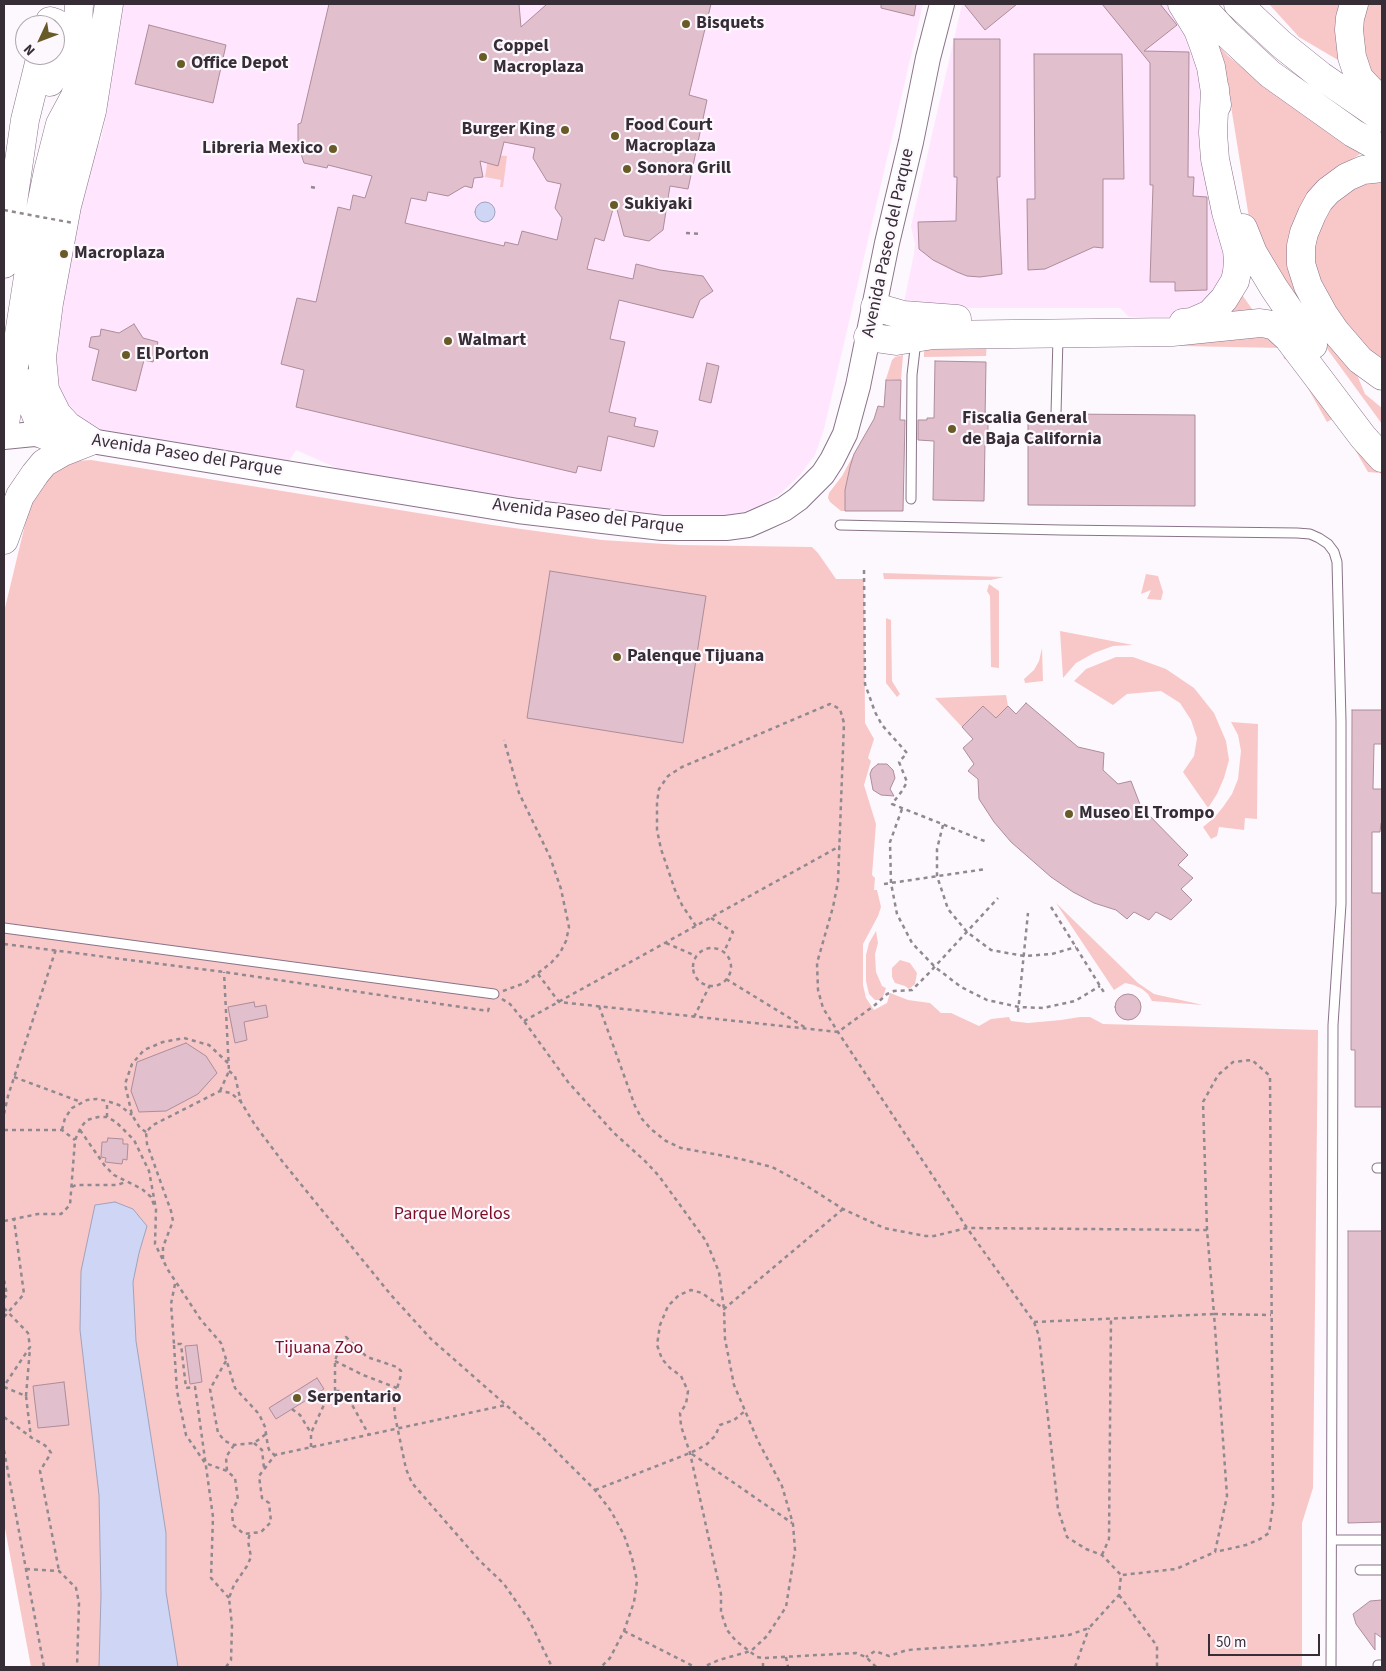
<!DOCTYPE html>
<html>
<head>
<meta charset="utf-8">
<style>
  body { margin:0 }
  #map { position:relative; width:1386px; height:1671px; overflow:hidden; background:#fdf8fd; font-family:"Source Sans 3",sans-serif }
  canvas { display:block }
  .frame { position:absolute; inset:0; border:5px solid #362d36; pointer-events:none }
  .north { position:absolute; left:15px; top:15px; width:50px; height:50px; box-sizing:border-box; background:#fdf8fd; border:1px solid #ada7ad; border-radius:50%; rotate:227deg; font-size:14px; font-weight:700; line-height:20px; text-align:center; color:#362d36 }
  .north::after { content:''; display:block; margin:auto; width:18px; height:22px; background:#695b28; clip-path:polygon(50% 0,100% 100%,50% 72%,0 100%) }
  .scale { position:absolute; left:1208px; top:1634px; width:112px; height:22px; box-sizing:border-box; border:2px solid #362d36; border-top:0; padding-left:6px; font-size:15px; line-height:18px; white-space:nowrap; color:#362d36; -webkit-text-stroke:4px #fdf8fd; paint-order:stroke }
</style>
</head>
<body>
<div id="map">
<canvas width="1386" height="1671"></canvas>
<div class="frame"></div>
<div class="north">N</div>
<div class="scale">50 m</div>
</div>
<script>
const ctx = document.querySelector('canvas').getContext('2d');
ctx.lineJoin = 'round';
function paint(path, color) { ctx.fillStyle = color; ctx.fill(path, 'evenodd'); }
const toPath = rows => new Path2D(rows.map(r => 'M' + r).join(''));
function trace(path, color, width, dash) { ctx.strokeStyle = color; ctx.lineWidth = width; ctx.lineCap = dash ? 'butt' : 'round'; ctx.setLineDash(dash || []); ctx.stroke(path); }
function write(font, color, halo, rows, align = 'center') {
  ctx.font = font + ' "Source Sans 3",sans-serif'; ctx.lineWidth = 4.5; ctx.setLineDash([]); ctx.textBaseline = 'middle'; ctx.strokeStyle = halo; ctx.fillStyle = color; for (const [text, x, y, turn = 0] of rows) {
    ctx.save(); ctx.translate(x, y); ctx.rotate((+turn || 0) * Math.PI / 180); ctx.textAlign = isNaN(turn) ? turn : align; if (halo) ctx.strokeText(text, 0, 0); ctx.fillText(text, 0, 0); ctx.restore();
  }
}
paint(toPath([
  [119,4,923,4,824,429,815,455,799,476,781,493,763,505,743,512,719,517,669,516,609,512,446,488,339,469,296,450,289,461,121,434,90,427,72,419,50,374,90,156,101,140,107,109,99,107],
  [962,4,1170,4,1197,54,1225,251,1225,272,1222,281,1200,307,1171,317,1129,317,1120,308,906,308,904,302,914,254,915,244,911,226]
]), '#ffe5fe');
paint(toPath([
  [1269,4,1341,4,1343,63,1299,37],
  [1360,4,1382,4,1382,89,1361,77],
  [1217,44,1228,56,1281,98,1378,155,1360,154,1337,169,1297,222,1339,349,1358,377,1365,394,1382,408,1382,424,1293,302,1250,224,1230,100],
  [491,140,495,155,507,156,503,187,500,187,501,180,485,177],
  [1382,172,1382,366,1334,327,1305,241,1323,201],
  [1240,292,1257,316,1217,322],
  [1258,332,1266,332,1270,334,1283,345,1382,471,1382,474,1380,473,1368,472,1336,417,1327,422,1292,360,1284,359,1282,348,1180,346,1181,343,1184,341,1204,342],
  [987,341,986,356,924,357,924,348],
  [903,355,901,380,886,379,892,360,895,357],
  [854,454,847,480,845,511,841,511,830,502,828,498,829,493,842,476],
  [91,460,492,525,602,540,680,545,812,547,818,553,836,579,864,579,865,723,874,739,868,758,871,761,864,785,876,824,872,875,875,878,874,890,877,890,881,907,878,916,863,944,863,985,866,998,874,1010,887,1003,890,993,908,1000,930,1003,941,1013,951,1013,979,1026,991,1019,1009,1017,1011,1021,1028,1023,1061,1020,1080,1017,1090,1017,1103,1024,1318,1030,1313,1488,1302,1523,1302,1667,31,1667,4,1523,4,612,29,508,36,491,53,470,76,461],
  [883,573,1004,577,991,580,884,579],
  [1146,574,1158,576,1163,592,1161,600,1147,599,1151,590,1141,594],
  [989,584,999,591,999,668,991,667,990,596,987,591],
  [886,618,891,620,892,681,900,694,897,697,886,683],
  [1060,631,1133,645,1113,646,1094,653,1076,663,1063,678],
  [1042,648,1043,681,1025,683,1024,679,1034,670,1039,661],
  [1116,657,1133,657,1166,669,1194,688,1214,713,1226,741,1229,760,1224,778,1217,794,1208,808,1183,772,1194,756,1197,738,1191,720,1180,703,1161,691,1127,694,1113,705,1074,681,1086,669],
  [1006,695,1008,706,996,718,983,706,962,727,935,698],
  [1231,722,1258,724,1257,819,1245,818,1244,830,1219,827,1217,836,1211,839,1203,827,1214,818,1223,807,1232,794,1238,779,1241,751,1238,735],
  [1056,903,1138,983,1154,994,1203,1005,1152,1001,1148,994,1142,989,1134,985,1125,983,1114,990],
  [876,931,878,943,875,954,876,972,882,986,886,988,883,997,879,1000,875,1000,869,994,866,981,866,955,869,943],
  [900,960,910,963,917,973,915,984,909,989,905,986,895,983,892,977,892,968]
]), '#f8c8c8');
const water = toPath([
  '475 212a10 10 0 1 1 20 0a10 10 0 1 1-20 0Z',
  [115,1202,133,1209,147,1226,139,1253,133,1282,136,1341,166,1533,166,1592,178,1667,99,1667,101,1595,99,1495,80,1330,81,1271,95,1205,115,1202]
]);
paint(water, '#ced5f5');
trace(water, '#a0a3bc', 1);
const building = toPath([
  [329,4,519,4,521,27,547,4,711,4,689,95,707,100,688,189,670,186,663,230,649,241,624,236,615,202,604,241,595,238,587,269,633,279,636,264,660,270,703,276,713,291,700,300,693,318,619,300,610,339,625,342,609,412,636,418,634,426,658,431,654,447,608,436,601,471,578,466,576,473,296,407,304,370,281,364,297,298,316,302,338,207,350,210,353,195,365,198,372,176,328,165,327,168,304,163,298,145,298,124,301,123,329,4],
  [504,142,535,148,533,158,547,181,561,184,555,208,562,218,557,240,522,231,518,245,505,242,504,246,405,223,411,198,426,201,428,192,448,196,465,186,472,188,474,178,483,177,480,161,498,166,504,142],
  [881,4,916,4,914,16,881,8,881,4],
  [964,4,1017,4,985,30,964,4],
  [1102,4,1160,4,1177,25,1144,51,1189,52,1188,177,1194,177,1193,196,1207,197,1207,290,1175,291,1175,282,1150,282,1153,185,1150,185,1150,63,1102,4],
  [149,25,226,45,213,103,135,84,149,25],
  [954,39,1000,39,1000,177,997,177,1002,274,980,277,967,276,957,272,933,260,919,249,918,222,956,221,957,177,954,177,954,39],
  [1034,54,1122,54,1124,179,1103,179,1103,248,1094,247,1045,269,1028,270,1027,199,1035,199,1034,54],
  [134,324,143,338,158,342,153,362,144,360,136,391,92,380,99,350,89,347,91,337,100,336,101,329,119,333,134,324],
  [935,361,986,362,985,420,988,420,988,441,985,441,984,501,933,500,934,441,918,440,918,420,927,420,927,418,934,418,935,361],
  [707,363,719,366,711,403,699,400,707,363],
  [886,380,901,380,900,420,905,420,903,511,845,511,845,490,850,467,854,454,874,419,878,406,884,407,886,380],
  [1028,414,1050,414,1052,419,1056,420,1061,418,1062,414,1195,415,1195,506,1028,505,1028,414],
  [550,571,706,596,683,743,527,718,550,571],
  [1026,703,1078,747,1104,753,1103,770,1118,784,1131,781,1141,807,1188,855,1178,865,1193,878,1181,889,1192,900,1171,920,1156,912,1149,920,1134,912,1127,919,1116,910,1094,903,1073,892,1051,877,1011,842,994,822,979,799,978,779,968,771,974,764,963,748,973,739,962,727,983,706,996,718,1008,706,1016,714,1026,703],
  [1352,710,1382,710,1382,744,1374,744,1373,789,1382,789,1382,823,1381,823,1380,832,1372,832,1372,893,1382,893,1382,1107,1355,1107,1355,1050,1351,1050,1352,710],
  [878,764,887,764,893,770,895,778,890,789,894,796,881,795,873,790,870,774,872,769,878,764],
  '1115 1007a13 13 0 1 1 26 0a13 13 0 1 1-26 0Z',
  [254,1002,255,1007,266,1005,268,1017,244,1022,247,1040,235,1043,228,1007,254,1002],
  [186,1043,206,1056,217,1073,198,1094,166,1111,139,1112,131,1091,137,1062,186,1043],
  [108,1138,123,1139,123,1144,128,1144,127,1160,123,1159,122,1164,105,1162,106,1158,101,1157,102,1142,107,1142,108,1138],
  [1348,1231,1382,1231,1382,1522,1348,1523,1348,1231],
  [197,1345,202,1382,190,1384,185,1346,197,1345],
  [317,1378,324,1389,276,1419,269,1408,317,1378],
  [64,1382,69,1425,38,1428,33,1386,64,1382],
  [1382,1600,1382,1638,1375,1633,1375,1650,1356,1624,1353,1614,1370,1601,1382,1600]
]);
paint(building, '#e1bfcc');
trace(building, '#ad8d9a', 1);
const lane = toPath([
  [1056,414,1058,337],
  [911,499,912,375,915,349,919,341],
  [840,525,1061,530,1297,533,1310,534,1319,538,1328,544,1334,552,1337,562,1341,721,1341,904,1333,1025,1331,1667],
  [4,928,494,994],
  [1377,1168,1382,1168],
  [1332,1540,1382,1540],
  [1360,1570,1382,1570],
  [1378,1665,1382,1665]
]);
const secondary = toPath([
  [4,437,34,434,91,441,518,511,662,528,726,528,748,525,764,518,784,509,798,499,823,474,832,460,845,434,858,386,887,243,911,142,928,58,942,4]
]);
const primary = toPath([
  [1182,4,1198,30,1204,46,1211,67,1217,105],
  [1199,4,1226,33,1270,74,1353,133,1382,149],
  [1238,4,1281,44,1321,76,1382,118],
  [1354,4,1350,18,1349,30,1352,57,1359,78,1382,102],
  [50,21,56,23,60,29,50,82],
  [76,77,79,4],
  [1382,168,1363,170,1347,177,1328,191,1319,201,1312,214,1304,233,1301,246,1301,264,1308,286,1324,315,1335,331,1360,360,1382,376],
  [1243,228,1253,253,1274,288,1313,345],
  [4,264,25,120,41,55],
  [875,307,903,315,957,319],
  [1183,323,1192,322,1210,314,1224,299,1235,281,1237,272,1238,261,1237,250,1226,212,1215,159,1213,133,1215,89],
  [868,337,896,341,933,335,1172,332,1260,323,1267,324,1275,326,1288,338,1363,437,1382,458],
  [29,383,34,410,44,435],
  [4,430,33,245,48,171,60,124,75,96,85,59],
  [91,441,68,426,57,414,45,390,42,357,49,303,67,206,92,111,109,4],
  [4,540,20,496,35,474,44,463,63,452,91,441]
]);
trace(lane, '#897389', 11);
trace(secondary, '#897389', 26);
trace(primary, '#897389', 29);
trace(toPath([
  [311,187,317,188],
  [686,233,700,234],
  [864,570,865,684,875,712,882,725,907,753,899,762,907,782,902,791,892,804,987,842],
  [902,809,890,842,891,883,897,914,912,943,935,967,961,987,987,1000,1019,1007,1043,1008,1075,1001,1100,986],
  [943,825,937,849,937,876,948,909,967,932,991,950,1024,956,1052,954,1076,947],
  [884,884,986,869],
  [1051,907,1105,994],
  [711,918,733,932,724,952],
  [696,926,682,905,675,890,661,849,657,830,657,802,659,789,668,776,682,767,830,704,840,709,844,723,838,882,833,907,817,963,818,990,823,1008,838,1032,967,1228,1034,1322,1039,1336,1058,1509,1067,1537,1086,1549,1102,1555,1121,1575,1119,1595,1089,1628,1069,1635,984,1645,907,1650,889,1656,875,1651,866,1657],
  [666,943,696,956],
  [4,944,224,972,488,1011,490,1004],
  '693 967a19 19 0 1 1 38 0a19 19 0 1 1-38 0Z',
  [538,974,559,1002,838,1032,875,1005,887,994,894,991,912,990,928,974,998,898],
  [726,979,806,1028],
  [503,991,525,983,551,963,560,953,566,941,569,927,561,889,550,857,519,793,504,740],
  [502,999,510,1004,524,1021,568,1082,614,1133,645,1161,659,1176,706,1241,719,1272,724,1309,725,1339,734,1385,758,1441,782,1486,793,1524,795,1550,786,1607,767,1636,751,1651,719,1660,703,1667],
  [599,1006,635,1106,642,1119,651,1129,666,1141,681,1148,741,1159,772,1167,802,1183,843,1209,884,1228,926,1236,934,1236,967,1228,1207,1230,1214,1314,1271,1315],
  [1018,1012,1028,913],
  [694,1017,710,985],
  [524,1021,840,846],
  [229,1071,235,1076,241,1102,255,1125,282,1161,391,1295,431,1339,540,1435,595,1490,611,1511,624,1535,632,1558,637,1581,634,1602,624,1631,610,1658,601,1667],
  [14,1077,81,1102],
  [220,1091,229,1071,224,972],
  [4,1114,8,1096,56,949],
  [107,1117,107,1101],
  [4,1130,62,1130,75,1140],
  [62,1130,65,1118,72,1108,87,1100,97,1099,107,1101,119,1105,132,1115],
  [80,1130,105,1166,114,1175,142,1189,151,1197,154,1205],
  [146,1132,140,1128,132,1115,125,1084,132,1064,144,1050,163,1042,184,1038,209,1045,228,1063],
  [72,1187,76,1185,117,1185,126,1182],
  [843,1209,724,1309,702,1293,691,1290,679,1295,668,1306,660,1325,657,1345,662,1359,670,1368,681,1376,688,1391,686,1404,680,1413,681,1426,690,1453,721,1594,721,1612,727,1630,736,1641,757,1657,763,1658,856,1653,866,1657,876,1667],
  [4,1221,38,1214,61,1214,70,1205,75,1140,81,1127,87,1120,98,1117,107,1117,116,1122,134,1140,149,1171,156,1209,155,1244,168,1270,201,1320,221,1343,235,1388,259,1414,265,1427,268,1447,270,1452,275,1455],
  [1207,1230,1203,1102,1218,1075,1233,1062,1252,1060,1270,1076,1273,1504,1269,1533,1260,1539,1246,1545,1215,1552],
  [163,1259,163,1247,173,1221,171,1211,147,1144,146,1132,153,1125,220,1091,231,1093,240,1101],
  [4,1280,7,1295,4,1298],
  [175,1284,171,1304,174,1344,181,1344,186,1388,195,1387,213,1517,211,1578,229,1598],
  [4,1308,28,1333,30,1347,4,1386],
  [4,1317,24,1294,14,1220],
  [1034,1322,1214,1314,1227,1496,1215,1552,1176,1569,1122,1575],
  [174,1345,177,1391,186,1435,205,1463,227,1471],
  [226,1361,210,1389,218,1433,225,1441,234,1445,254,1443,266,1434],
  [335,1361,363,1375,397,1388],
  [4,1387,26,1396,31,1438],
  [335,1391,335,1361,339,1348,346,1337,367,1357,397,1367,401,1371,401,1375,396,1392,394,1404,395,1416,406,1469,412,1483,479,1560,504,1584,529,1620,552,1667],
  [26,1396,30,1348],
  [292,1409,300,1415,311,1433],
  [4,1417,32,1438,43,1444,48,1448,51,1453,40,1471,59,1571],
  [254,1443,262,1450,264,1468],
  [234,1445,226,1457,227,1471,235,1478,238,1500,232,1510,233,1525,244,1534,261,1532,271,1522,269,1503,262,1498,259,1476,275,1455,506,1405],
  [311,1447,311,1433,328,1396,335,1391,340,1391,346,1394,369,1435],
  [4,1450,44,1667],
  [692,1454,792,1523],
  [595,1490,690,1453,706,1445,715,1436,720,1425,734,1420,745,1411],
  [1102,1555,1109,1539,1111,1318],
  [26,1569,59,1571,76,1588,79,1603,77,1667],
  [1119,1595,1157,1646,1157,1667],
  [624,1631,695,1667],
  [786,1657,788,1667],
  [226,1667,231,1660,232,1626,229,1598,234,1585,247,1566,251,1557,248,1541,250,1533],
  [763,1667,763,1659],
  [1075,1667,1089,1628]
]), '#908990', 2.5, [4, 4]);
trace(lane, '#fff', 9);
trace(secondary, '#fff', 24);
trace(primary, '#fff', 28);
trace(toPath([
  [4,210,73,223]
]), '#908990', 2.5, [4, 4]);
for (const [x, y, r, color] of [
  [686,24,5,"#695b28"],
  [483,57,5,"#695b28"],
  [181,64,5,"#695b28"],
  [565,130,5,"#695b28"],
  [615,136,5,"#695b28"],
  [333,149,5,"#695b28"],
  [627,169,5,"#695b28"],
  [614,205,5,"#695b28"],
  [64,254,5,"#695b28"],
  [448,341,5,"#695b28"],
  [126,355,5,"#695b28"],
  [952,429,5,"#695b28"],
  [617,657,5,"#695b28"],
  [1069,814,5,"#695b28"],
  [297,1398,5,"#695b28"]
]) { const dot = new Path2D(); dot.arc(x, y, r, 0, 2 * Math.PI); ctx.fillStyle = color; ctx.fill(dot); trace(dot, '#fdf8fd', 2); }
write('bold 18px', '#362d36', '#fdf8fd', [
  ["Bisquets",696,24],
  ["Coppel",493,47],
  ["Macroplaza",493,68],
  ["Office Depot",191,64],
  ["Food Court",625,126],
  ["Macroplaza",625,147],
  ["Burger King",555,130,"right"],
  ["Libreria Mexico",323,149,"right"],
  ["Sonora Grill",637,169],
  ["Sukiyaki",624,205],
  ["Macroplaza",74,254],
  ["Walmart",458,341],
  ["El Porton",136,355],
  ["Fiscalia General",962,419],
  ["de Baja California",962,440],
  ["Palenque Tijuana",627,657],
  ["Museo El Trompo",1079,814],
  ["Serpentario",307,1398]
], 'left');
write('18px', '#362d36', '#fdf8fd', [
  ["Avenida Paseo del Parque",889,243,-78],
  ["Avenida Paseo del Parque",187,456,9],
  ["Avenida Paseo del Parque",588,517,7]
]);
write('18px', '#7d0e25', '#fdf8fd', [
  ["Parque Morelos",452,1215],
  ["Tijuana Zoo",319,1349]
]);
</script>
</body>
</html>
